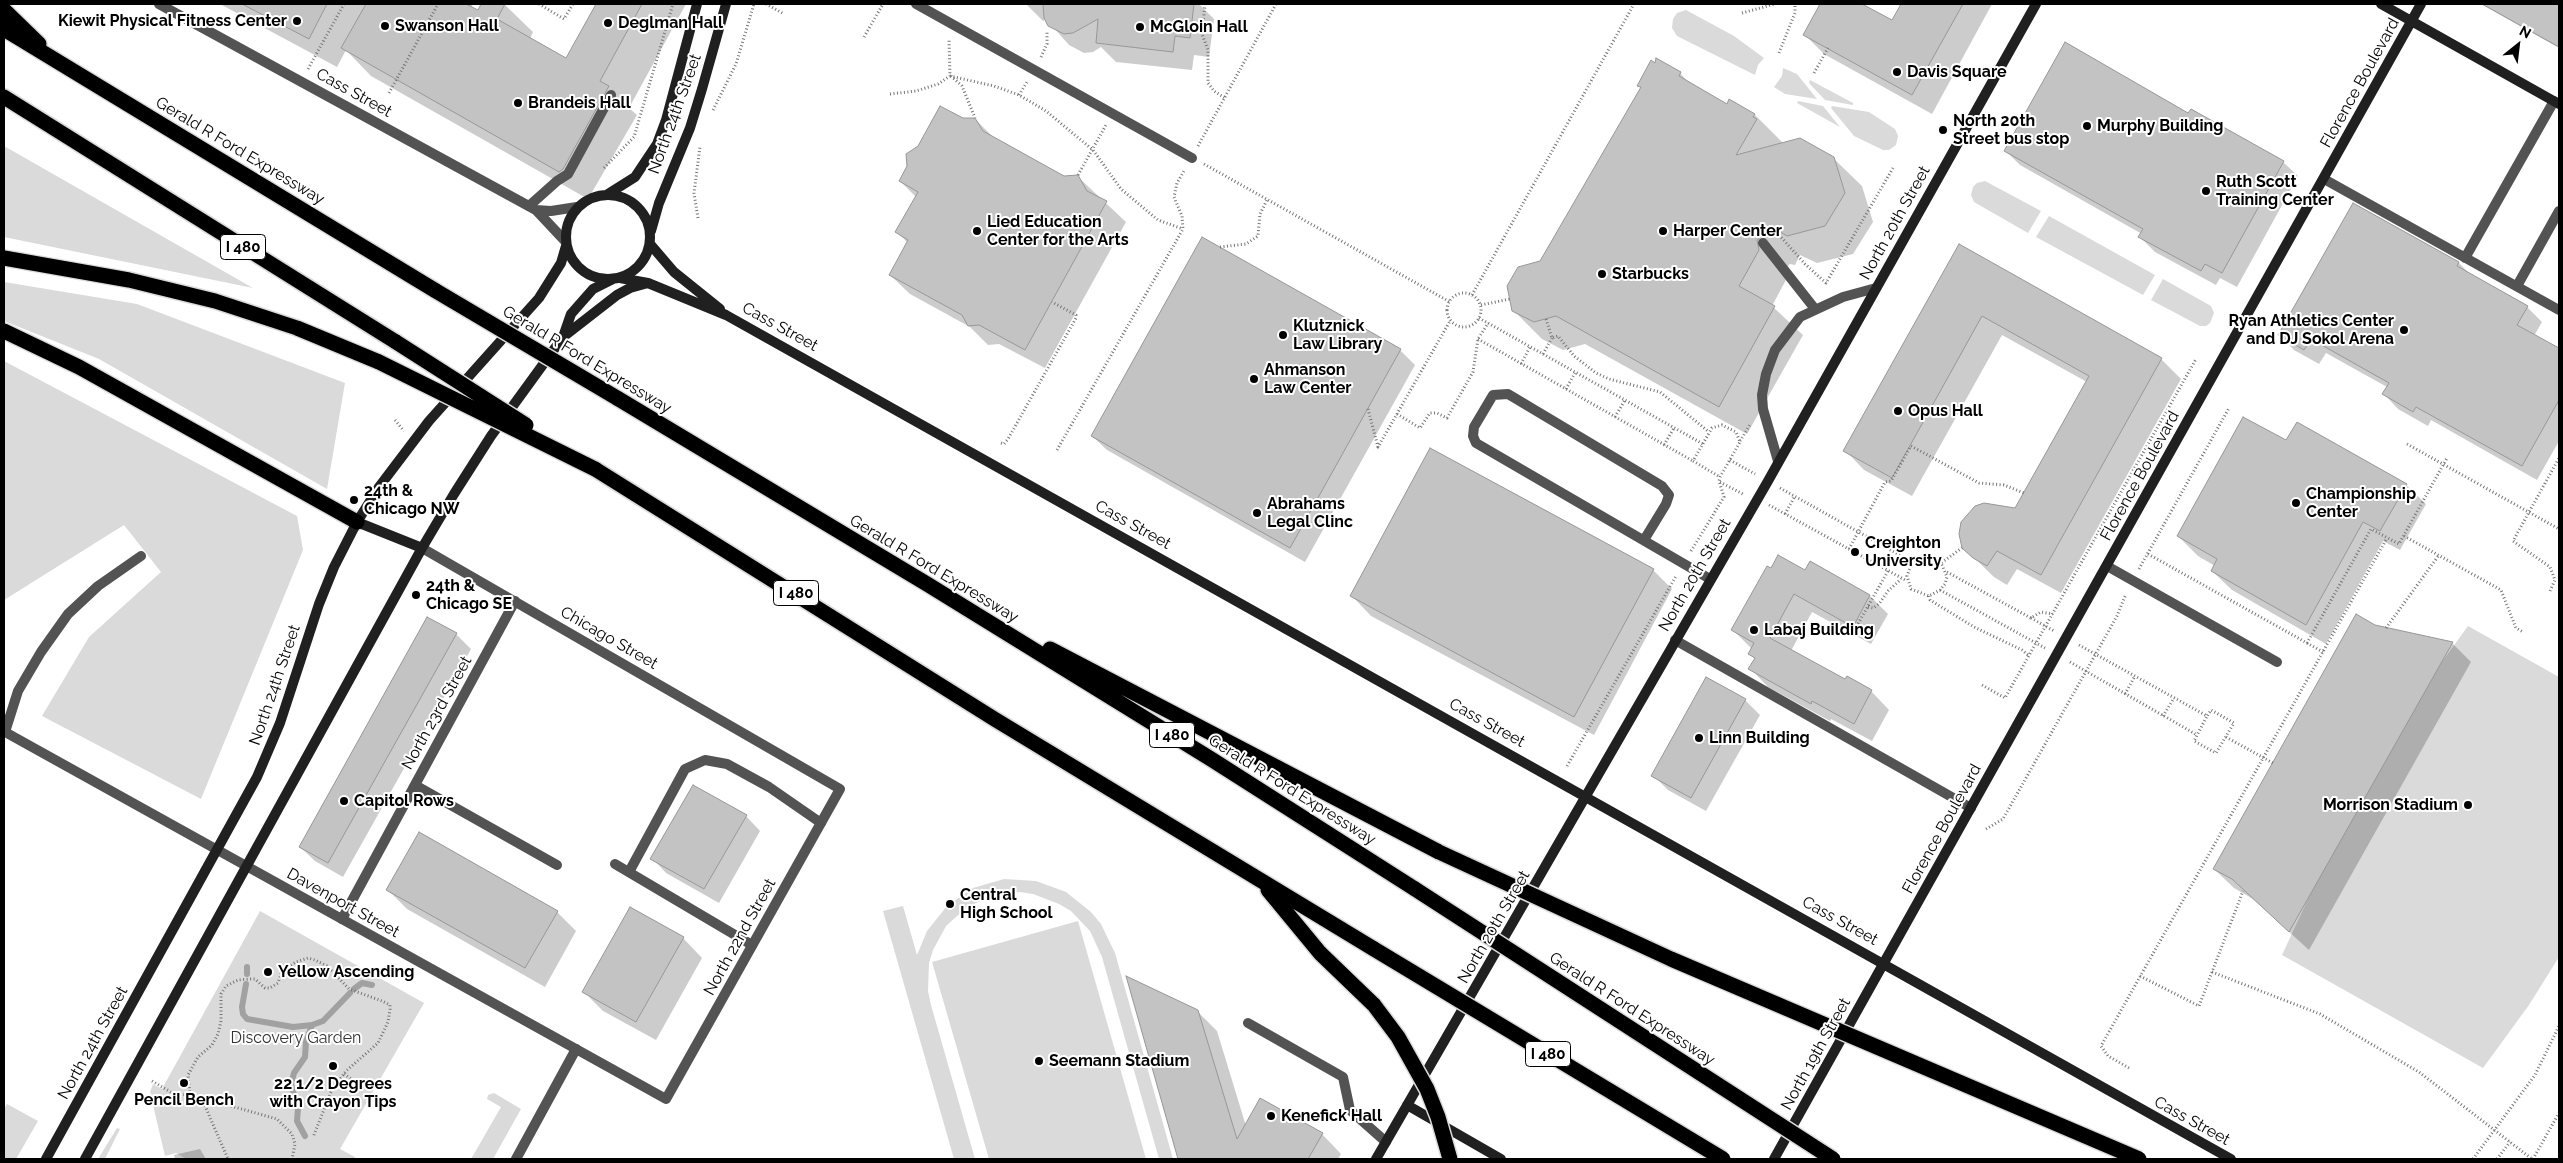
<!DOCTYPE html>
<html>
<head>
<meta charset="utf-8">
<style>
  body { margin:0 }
  #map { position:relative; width:2563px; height:1163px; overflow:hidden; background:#fff; font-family:Raleway,sans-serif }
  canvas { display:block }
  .frame { position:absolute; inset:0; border:5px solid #000; pointer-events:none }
  .north { position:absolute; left:2493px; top:20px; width:50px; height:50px; -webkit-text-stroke:4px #fff; paint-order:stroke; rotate:29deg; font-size:14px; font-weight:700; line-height:20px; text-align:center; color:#000 }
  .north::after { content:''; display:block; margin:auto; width:18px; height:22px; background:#000; clip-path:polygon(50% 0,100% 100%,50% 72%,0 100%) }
</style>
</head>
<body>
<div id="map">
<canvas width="2563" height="1163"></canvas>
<div class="frame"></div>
<div class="north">N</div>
</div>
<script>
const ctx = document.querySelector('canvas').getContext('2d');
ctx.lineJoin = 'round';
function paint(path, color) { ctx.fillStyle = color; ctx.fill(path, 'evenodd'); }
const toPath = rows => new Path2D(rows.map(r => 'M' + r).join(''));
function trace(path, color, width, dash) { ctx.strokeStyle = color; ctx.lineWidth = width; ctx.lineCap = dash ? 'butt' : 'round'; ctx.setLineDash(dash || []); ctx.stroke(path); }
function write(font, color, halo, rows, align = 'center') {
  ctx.font = font + ' Raleway,sans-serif'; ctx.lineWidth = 4; ctx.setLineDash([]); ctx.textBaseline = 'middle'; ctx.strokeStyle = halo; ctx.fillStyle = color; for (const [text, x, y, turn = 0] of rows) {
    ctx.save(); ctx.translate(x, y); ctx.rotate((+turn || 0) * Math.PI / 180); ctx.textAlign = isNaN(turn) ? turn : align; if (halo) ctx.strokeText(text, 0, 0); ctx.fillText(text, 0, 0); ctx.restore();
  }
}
paint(toPath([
  [1686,10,1734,36,1764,58,1758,65,1755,75,1677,36,1672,28,1673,19,1677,13],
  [1783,68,1797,74,1817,99,1785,94,1774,87,1782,76],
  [1810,80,1853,103,1853,105,1825,100,1809,83],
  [1798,101,1823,106,1840,127,1797,103],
  [1832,106,1869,112,1895,129,1898,136,1896,145,1889,150,1883,150,1854,136,1831,108],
  [4,146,253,288,4,237],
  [1985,181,2041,211,2028,233,1974,202,1971,195,1973,187,1977,183],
  [2049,216,2155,275,2143,295,2036,237],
  [2163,279,2211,306,2214,313,2210,323,2206,326,2200,326,2151,300],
  [4,282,137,304,345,383,327,489,99,359,4,321],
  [4,361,297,516,303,550,201,799,42,716,89,637,161,572,124,525,4,600],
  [2468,626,2559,677,2559,957,2529,1005,2483,1068,2282,955,2330,852,2402,717],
  [1004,879,1036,881,1066,892,1091,912,1101,924,1115,953,1173,1159,1159,1159,1102,957,1090,931,1071,911,1059,904,1033,894,1020,892,992,896,967,907,946,926,933,950,929,963,928,991,931,1005,975,1159,954,1159,883,911,903,906,917,955,927,931,947,906,973,888],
  [260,911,424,1003,340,1149,355,1157,354,1159,186,1159,176,1153,165,1156,153,1105,155,1102,150,1092,153,1084,162,1089],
  [1078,921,1146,1159,989,1159,932,962],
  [494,1093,521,1109,493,1159,471,1159,501,1107,487,1099,488,1095],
  [7,1104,38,1121,16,1159,4,1159,4,1109],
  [117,1128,120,1129,105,1159,98,1159]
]), '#dadada');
paint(toPath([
  [220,4,473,4,471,8,478,12,483,4,504,4,533,32,530,39,567,60,597,4,686,4,629,108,637,115,588,199,371,76,346,50,337,67],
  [1026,4,1199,4,1214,19,1209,57,1194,55,1192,70,1116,62,1101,47,1093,52,1084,53,1069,45,1046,19,1043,21],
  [1821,4,1860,4,1892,22,1902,4,1992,4,1932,114,1824,54,1804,34],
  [2481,4,2559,4,2559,48],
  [1680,73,1691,85,1727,105,1730,101,1755,115,1783,143,1833,158,1862,186,1873,222,1853,254,1817,263,1800,255,1795,265,1790,264,1785,269,1787,278,1772,306,1803,335,1747,434,1585,344,1563,350,1542,339,1513,310,1641,88,1638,86],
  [2189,115,2283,162,2298,176,2237,287,2220,278,2216,285,2155,252,2140,237,2142,234,2020,165,2005,150],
  [975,119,993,137,1064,177,1077,176,1126,222,1045,368,999,344,988,345,970,327,910,294,890,275,908,243,897,232,916,197,900,181,963,120],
  [2353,205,2459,263,2471,275,2527,307,2542,322,2534,336,2559,350,2559,441,2537,480,2431,420,2428,426,2398,409,2384,394,2387,387,2326,353,2319,364,2294,350,2280,335],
  [1203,239,1400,350,1415,365,1305,562,1107,450,1092,436],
  [1959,246,2161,359,2181,379,2061,593,2017,569,2007,585,1994,577,1963,547,2016,510,2087,382,2002,335,1912,496,1864,470,1845,450],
  [2287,441,2406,485,2426,504,2400,550,2383,541,2326,644,2232,590,2212,571,2215,566,2198,556,2178,536],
  [1810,562,1870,596,1888,614,1871,644,1812,612,1791,651,1845,681,1871,691,1889,710,1872,741,1831,719,1830,721,1768,687,1750,668,1755,659,1750,654,1751,648,1733,630,1805,572],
  [1653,570,1672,589,1594,735,1371,616,1352,596],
  [456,634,471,649,343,877,315,861,300,847],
  [2452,643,2471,662,2309,950,2253,899,2234,888,2214,869],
  [1707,679,1745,700,1760,715,1706,811,1668,790,1653,775],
  [746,816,760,831,719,903,666,873,652,858],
  [388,890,557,912,576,931,545,987,407,909],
  [683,938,702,958,656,1040,603,1011,584,992],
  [1127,978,1197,1011,1217,1031,1246,1126,1322,1134,1341,1154,1338,1159,1179,1159],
  [200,1149,206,1159,175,1159,174,1155]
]), '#0003');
trace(toPath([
  [247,974,247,967],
  [246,984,242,1007,243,1014,247,1019,293,1027,312,1025,323,1021,350,993],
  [354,989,362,983,372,985],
  [305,1136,297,1121,298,1108,291,1084,294,1073,305,1057,306,1042,312,1025]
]), '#a1a1a1', 6);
const building = toPath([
  [242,4,327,4,309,39,242,4],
  [366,4,466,4,478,10,481,4,505,4,497,19,566,58,596,4,642,4,600,81,609,86,563,169,559,172,341,48,366,4],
  [1043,4,1194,4,1190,38,1175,36,1173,52,1096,43,1098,19,1073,33,1064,34,1048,26,1044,18,1043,4],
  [1820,4,1862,4,1892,20,1901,4,1963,4,1912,95,1803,35,1820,4],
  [2482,4,2559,4,2559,47,2482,4],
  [2065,42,2188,113,2191,109,2284,161,2222,273,2205,264,2201,271,2138,237,2143,229,2004,151,2065,42],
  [1656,58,1681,72,1679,76,1727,104,1729,99,1755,114,1753,117,1757,119,1736,155,1800,138,1834,157,1845,193,1825,226,1787,236,1772,227,1766,237,1762,236,1757,240,1759,250,1739,286,1775,306,1719,407,1556,316,1534,322,1512,311,1507,286,1518,267,1540,261,1641,87,1637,86,1651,60,1655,63,1656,58],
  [940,106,963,118,975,118,983,131,1064,176,1078,175,1087,191,1107,201,1025,350,979,325,968,326,962,315,889,275,908,240,895,232,918,192,899,181,907,166,906,154,918,146,940,106],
  [2353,203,2459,262,2457,266,2528,306,2517,325,2559,348,2559,400,2522,466,2416,407,2413,412,2382,394,2389,383,2311,339,2304,350,2278,335,2353,203],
  [1202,237,1401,349,1290,548,1091,436,1202,237],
  [1959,244,2162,358,2041,575,1997,551,1987,566,1973,558,1962,548,1959,534,1961,522,1975,506,1984,503,2015,508,2089,376,1982,316,1892,478,1843,451,1959,244],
  [2243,417,2286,440,2297,422,2407,484,2380,531,2363,522,2306,625,2211,571,2217,559,2177,536,2243,417],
  [1430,448,1654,569,1574,717,1350,596,1430,448],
  [1778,555,1805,570,1810,561,1870,595,1853,627,1794,594,1770,638,1845,679,1847,676,1872,690,1854,724,1812,701,1811,704,1748,669,1755,658,1748,654,1754,643,1731,630,1767,566,1771,568,1778,555],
  [2356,614,2375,625,2453,642,2289,932,2232,879,2213,869,2356,614],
  [427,617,457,633,328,863,299,847,427,617],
  [1706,677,1746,699,1691,798,1651,776,1706,677],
  [693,785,747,815,704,889,650,859,693,785],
  [419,832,558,911,525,968,386,890,419,832],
  [630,907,684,937,636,1022,582,992,630,907],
  [1126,976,1198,1010,1237,1139,1260,1098,1323,1133,1308,1159,1178,1159,1126,976]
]);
paint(building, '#c3c3c3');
trace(building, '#979797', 1);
const highway = toPath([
  [4,10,39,44],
  [4,29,436,291],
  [4,97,396,342],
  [4,258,129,280,215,301,297,328,379,362],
  [4,331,79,367,357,522],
  [617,398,927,584,1211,759,1415,889],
  [595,469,996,720,1374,949],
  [1050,649,1439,852],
  [1268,890,1320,953,1374,1005]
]);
trace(highway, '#dbdbdb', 18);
trace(toPath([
  [539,4,564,19,573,4],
  [766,4,784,14],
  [1205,4,1202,34,1208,50,1208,83,1214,91,1225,98],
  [1742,13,1775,4],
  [864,37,883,4],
  [1779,53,1795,13,1795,4],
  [1041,57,1047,44,1047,31],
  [308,69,344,4],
  [1814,73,1828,48],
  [950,76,994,86,1019,95,1046,111,1093,150,1121,189,1158,220,1183,229],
  [951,76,962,86,975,118],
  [389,93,438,4],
  [890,94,916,91,938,84,950,76,949,39],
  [1019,95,1027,82],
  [713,110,736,64,754,4],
  [1198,146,1276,4],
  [1204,164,1450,302],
  [604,168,634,137,673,4],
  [1078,175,1106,125],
  [698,218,694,193,700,147],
  [1772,227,1805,264,1826,283,1893,168],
  [1220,247,1246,244,1258,236,1260,214,1267,200],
  '1447 310a17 17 0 1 1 34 0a17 17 0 1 1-34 0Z',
  [1472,295,1634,4],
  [1481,305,1510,299],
  [1479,318,1703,444],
  [1546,319,1552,338,1558,336,1574,356,1596,373,1609,379,1660,392,1709,432],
  [1478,339,1693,461],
  [1543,354,1552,338],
  [1521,364,1530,347],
  [1566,389,1575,373],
  [1368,409,1378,447,1450,321],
  [1397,414,1420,428,1430,413,1437,413,1447,418,1473,372,1478,339,1488,323],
  [1615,417,1625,400],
  [395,420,404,431],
  [1740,441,1751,423],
  [1001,443,1004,444,1008,439,1076,318,1076,315,1052,302],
  [2407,444,2559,529],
  [1664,445,1674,428],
  [1057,450,1183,229,1182,216,1174,197,1177,183,1184,171],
  [1730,460,1755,474],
  [1720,482,1743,494],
  [1780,488,1912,562],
  [1769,505,1907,581],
  [1785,514,1795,496],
  [2404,536,2501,590,2516,628,2523,632],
  [1849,549,1885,482,1891,481,1911,446,1979,483,2004,485,2024,493],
  [1691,551,1724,497,1719,481,1720,477,1740,442,1736,432,1722,425,1712,428,1693,461,1720,477],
  [2148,554,2307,643,2371,529,2399,544,2447,458],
  [1941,563,1929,557,1912,562,1907,576,1911,589,1929,596,1940,590,1945,584,1947,577,1941,563,1962,548],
  [2139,569,2229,408],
  [1947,572,2031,618,2041,612,2053,614],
  [1940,590,2045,648],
  [2550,591,2555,580,2550,567,2513,541,2559,458],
  [1929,596,1930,600,1974,627,2022,650,2028,655],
  [1868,607,1873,608,1879,604,1888,591,1901,579],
  [2031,618,2054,631],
  [1849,625,1846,630,1855,629,1888,571],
  [2386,628,2439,555],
  [2307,643,2323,652],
  [2079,645,2207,716,2211,710,2234,723,2216,753,2194,741,2207,716],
  [2070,662,2197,735],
  [1982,685,2005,698,2196,359],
  [2125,694,2135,676],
  [2163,716,2174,698],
  [2226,737,2273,763],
  [1567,766,1676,576],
  [1986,829,2003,819,2117,616,2126,594],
  [2212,972,2320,1014,2419,1072,2532,1159],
  [2140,976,2199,1006,2243,891],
  [2129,1068,2108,1056,2101,1046,2387,538],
  [344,1074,360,1085,371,1088],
  [152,1081,174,1094,192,1095,277,1119,292,1134,295,1144,292,1159],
  [190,1095,188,1075,198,1057,212,1045,218,1034,221,1021,221,994,226,986,238,980,251,979,255,979,265,988,270,988,278,983,282,971,296,962,308,958,315,960,327,966,349,989,382,1001,390,1005,390,1009,388,1022,378,1043,346,1071,331,1092,313,1137],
  [202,1099,228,1159],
  [2473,1159,2535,1075,2559,1026],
  [2497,1159,2510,1142],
  [2533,1159,2559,1113]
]), '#757575', 3, [1, 2.5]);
trace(toPath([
  [2324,179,2559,310],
  [529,206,557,181,568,174,611,95],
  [1763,243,1815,309],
  [2465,258,2554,101],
  [2517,286,2559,211],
  [1778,461,1763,409,1762,395,1766,374,1775,350,1800,317,1843,297,1876,288],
  [1644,540,1666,504,1669,495,1662,486,1508,394,1493,395,1474,427,1473,436,1476,443,1710,579],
  [2107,566,2277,662],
  [1675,640,1971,808],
  [415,785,557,865],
  [615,864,752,945],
  [629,872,685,769,705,760,727,764,769,787,821,823],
  [342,919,515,601],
  [1248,1023,1343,1077,1350,1110,1386,1142],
  [516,1159,576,1049]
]), '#535353', 10);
trace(toPath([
  [159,4,536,210,551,211,577,207],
  [916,4,1192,158],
  [536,210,566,242],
  [141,556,98,586,68,614,41,652,18,691,5,732,666,1099,840,789,422,548]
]), '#535353', 10);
trace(toPath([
  [2381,4,2559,104],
  [608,194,635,177,657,144,666,120,697,4],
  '566 237a42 42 0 1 1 84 0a42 42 0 1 1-84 0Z',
  [651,231,659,203,690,128,702,89,726,4],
  [650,244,674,272,720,309],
  [620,278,648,283,726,315,2231,1159],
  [563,337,617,295,630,288,648,283],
  [357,522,422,548],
  [1407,1105,1501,1159],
  [46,1159,257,777,280,723,319,604,334,567,357,522,379,487,429,421,539,298,561,263,566,246],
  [85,1159,422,548,454,494,491,436,563,337,571,314,593,289,613,279],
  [1376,1159,1768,481,2036,4],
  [1774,1159,2421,4]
]), '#202020', 10);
trace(highway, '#000', 15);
const highwayBridge = toPath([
  [436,291,617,398],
  [396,342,526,425],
  [379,362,595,469],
  [1439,852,1671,959,2139,1159],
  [1415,889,1833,1159],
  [1374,949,1723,1159],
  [1374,1005,1398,1037,1427,1089,1438,1117,1450,1159]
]);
trace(highwayBridge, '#dbdbdb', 18, []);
trace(highwayBridge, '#000', 15);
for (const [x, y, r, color] of [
  [297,21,5,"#000"],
  [608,23,5,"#000"],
  [385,26,5,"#000"],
  [1140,27,5,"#000"],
  [1897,72,5,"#000"],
  [518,103,5,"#000"],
  [2087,126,5,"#000"],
  [1943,130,5,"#000"],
  [2206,191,5,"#000"],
  [977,231,5,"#000"],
  [1663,231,5,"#000"],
  [1602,274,5,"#000"],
  [2404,330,5,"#000"],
  [1283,335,5,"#000"],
  [1254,379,5,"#000"],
  [1898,411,5,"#000"],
  [354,500,5,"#000"],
  [2296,503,5,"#000"],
  [1257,513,5,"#000"],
  [1855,552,5,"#000"],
  [416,595,5,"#000"],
  [1754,630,5,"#000"],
  [1699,738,5,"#000"],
  [344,801,5,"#000"],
  [2468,805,5,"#000"],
  [950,904,5,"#000"],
  [268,972,5,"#000"],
  [1039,1061,5,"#000"],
  [333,1066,5,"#000"],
  [184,1083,5,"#000"],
  [1271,1116,5,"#000"]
]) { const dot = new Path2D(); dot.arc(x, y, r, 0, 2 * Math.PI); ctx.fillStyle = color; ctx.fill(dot); trace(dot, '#fff', 2); }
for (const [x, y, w] of [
  [243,247,45],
  [796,593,45],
  [1172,735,45],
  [1548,1054,45]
]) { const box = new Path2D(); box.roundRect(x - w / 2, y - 12.5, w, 25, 4); ctx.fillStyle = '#fff'; ctx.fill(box); trace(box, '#000', 1); }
write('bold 15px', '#000', null, [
  ["I 480",243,247],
  ["I 480",796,593],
  ["I 480",1172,735],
  ["I 480",1548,1054]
]);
write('bold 16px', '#000', '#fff', [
  ["Kiewit Physical Fitness Center",287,21,"right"],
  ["Deglman Hall",618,23],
  ["Swanson Hall",395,26],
  ["McGloin Hall",1150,27],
  ["Davis Square",1907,72],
  ["Brandeis Hall",528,103],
  ["North 20th",1953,121],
  ["Street bus stop",1953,139],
  ["Murphy Building",2097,126],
  ["Ruth Scott",2216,182],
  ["Training Center",2216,200],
  ["Lied Education",987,222],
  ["Center for the Arts",987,240],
  ["Harper Center",1673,231],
  ["Starbucks",1612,274],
  ["Ryan Athletics Center",2394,321,"right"],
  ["and DJ Sokol Arena",2394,339,"right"],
  ["Klutznick",1293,326],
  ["Law Library",1293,344],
  ["Ahmanson",1264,370],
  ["Law Center",1264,388],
  ["Opus Hall",1908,411],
  ["24th &",364,491],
  ["Chicago NW",364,509],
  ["Championship",2306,494],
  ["Center",2306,512],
  ["Abrahams",1267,504],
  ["Legal Clinc",1267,522],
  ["Creighton",1865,543],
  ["University",1865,561],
  ["24th &",426,586],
  ["Chicago SE",426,604],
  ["Labaj Building",1764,630],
  ["Linn Building",1709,738],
  ["Capitol Rows",354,801],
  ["Morrison Stadium",2458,805,"right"],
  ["Central",960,895],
  ["High School",960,913],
  ["Yellow Ascending",278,972],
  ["Seemann Stadium",1049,1061],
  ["22 1/2 Degrees",333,1084,"center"],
  ["with Crayon Tips",333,1102,"center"],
  ["Pencil Bench",184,1100,"center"],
  ["Kenefick Hall",1281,1116]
], 'left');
write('16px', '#000', '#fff', [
  ["Florence Boulevard",2360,83,-61],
  ["Cass Street",354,93,29],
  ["North 24th Street",675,114,-70],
  ["Gerald R Ford Expressway",240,151,31],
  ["North 20th Street",1895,223,-61],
  ["Cass Street",780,327,29],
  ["Gerald R Ford Expressway",587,360,31],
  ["Florence Boulevard",2140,476,-61],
  ["Cass Street",1133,525,29],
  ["Gerald R Ford Expressway",934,569,31],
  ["North 20th Street",1695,575,-60],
  ["Chicago Street",609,638,30],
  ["North 24th Street",275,685,-71],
  ["North 23rd Street",437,713,-61],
  ["Cass Street",1487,723,29],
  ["Gerald R Ford Expressway",1292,790,32],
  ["Florence Boulevard",1942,829,-61],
  ["Davenport Street",343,903,29],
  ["Cass Street",1840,921,29],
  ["North 20th Street",1494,927,-60],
  ["North 22nd Street",740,937,-61],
  ["Gerald R Ford Expressway",1632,1009,33],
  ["North 24th Street",93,1043,-61],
  ["North 19th Street",1816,1054,-61],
  ["Cass Street",2192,1121,29]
]);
write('16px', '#313131', '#fff', [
  ["Discovery Garden",296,1038]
]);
</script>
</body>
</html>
